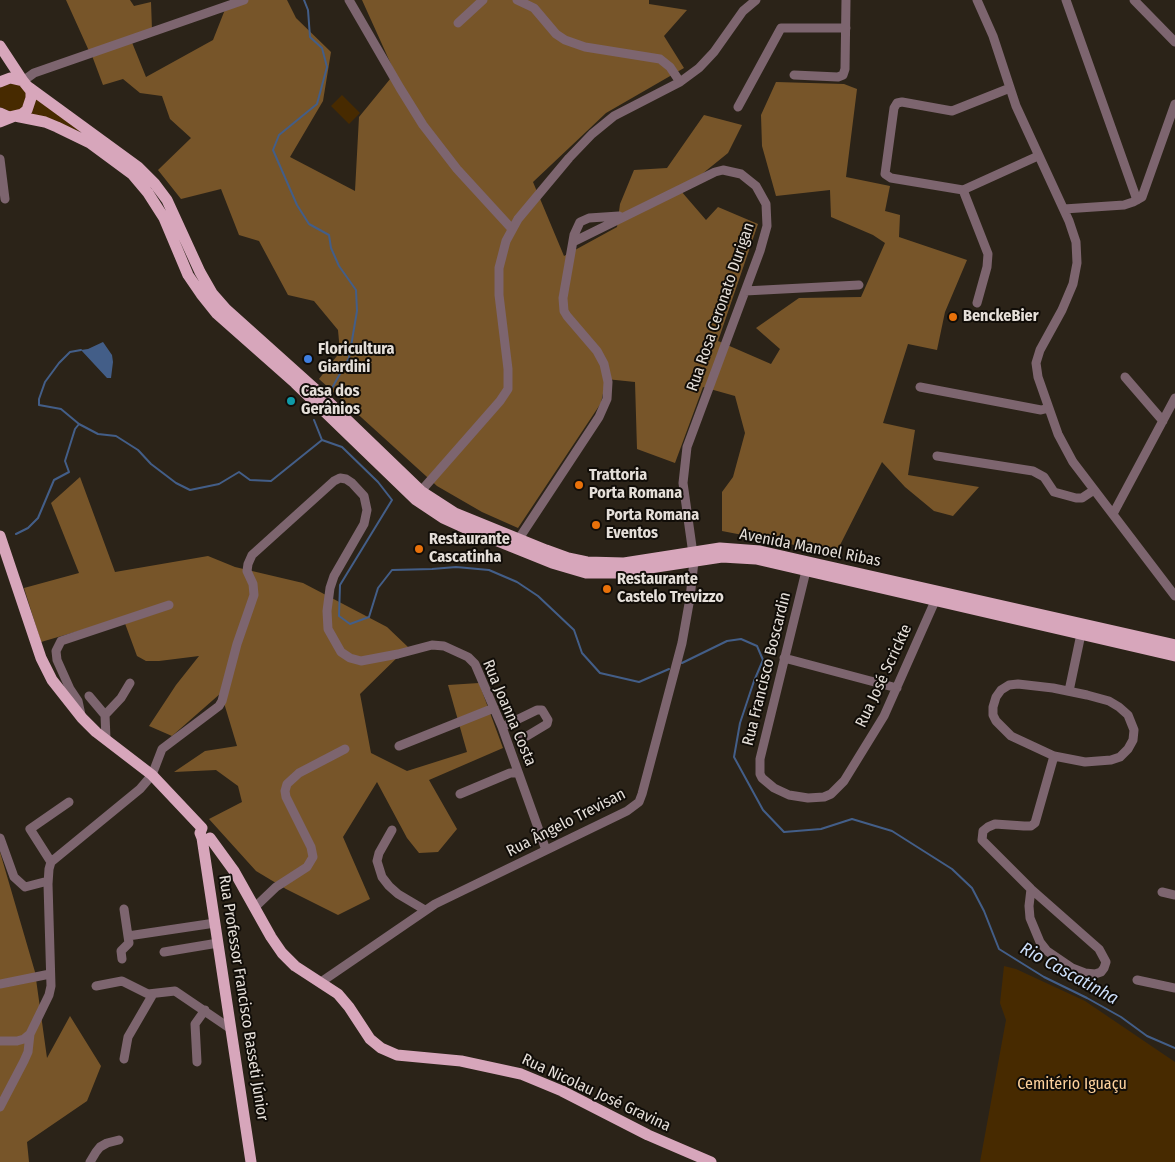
<!DOCTYPE html>
<html>
<head>
<meta charset="utf-8">
<style>
  body { margin:0 }
  canvas { display:block; background:#2b2318 }
</style>
</head>
<body>
<canvas width="1175" height="1162"></canvas>
<script>
const ctx = document.querySelector('canvas').getContext('2d');
ctx.lineJoin = 'round';
function paint(path, color) { ctx.fillStyle = color; ctx.fill(path, 'evenodd'); }
const toPath = rows => new Path2D(rows.map(r => 'M' + r).join(''));
function trace(path, color, width, dash) { ctx.strokeStyle = color; ctx.lineWidth = width; ctx.lineCap = dash ? 'butt' : 'round'; ctx.setLineDash(dash || []); ctx.stroke(path); }
function write(font, color, halo, rows, align = 'center') {
  ctx.font = font + ' "Fira Sans Condensed",sans-serif'; ctx.lineWidth = 4; ctx.setLineDash([]); ctx.textBaseline = 'middle'; ctx.strokeStyle = halo; ctx.fillStyle = color; for (const [text, x, y, turn = 0] of rows) {
    ctx.save(); ctx.translate(x, y); ctx.rotate((+turn || 0) * Math.PI / 180); ctx.textAlign = isNaN(turn) ? turn : align; if (halo) ctx.strokeText(text, 0, 0); ctx.fillText(text, 0, 0); ctx.restore();
  }
}
paint(toPath([
  [5,84,19,84,26,92,26,102,20,110,11,112,0,107,0,88],
  [34,93,86,134,28,113],
  [342,95,360,113,349,124,331,106],
  [1004,966,1016,969,1085,1001,1175,1062,1175,1162,980,1162,1006,1020,1000,1003]
]), '#472a00');
paint(toPath([
  [66,0,130,0,134,6,151,2,152,30,89,51],
  [246,0,287,0,296,18,331,52,323,101,290,157,355,191,359,117,395,73,362,0,649,0,649,4,687,10,664,36,684,68,606,113,533,182,564,256,617,227,620,204,634,170,667,168,704,115,742,125,728,153,681,191,706,220,718,207,758,224,718,341,771,364,780,349,756,328,799,298,861,297,885,243,873,235,831,217,830,190,776,196,762,146,761,115,776,82,844,84,857,89,846,177,890,186,885,211,900,215,899,237,967,260,945,312,937,350,908,344,883,423,915,430,908,475,979,487,953,516,934,511,905,487,882,462,836,553,722,531,722,492,733,477,745,433,735,396,703,387,675,463,637,449,635,382,606,379,601,403,518,528,482,512,437,486,319,379,340,352,338,330,314,301,288,295,259,241,239,235,221,189,181,199,158,170,191,138,170,119,162,96,140,93,123,79,103,85,91,53,131,40,146,77,213,40,226,7],
  [80,477,115,572,208,556,235,567,303,583,387,627,408,647,360,694,371,753,407,771,467,752,448,685,479,683,503,748,429,780,457,829,438,852,419,853,407,838,377,782,343,837,370,899,338,915,286,889,256,871,209,819,242,802,238,786,216,770,174,772,205,751,237,746,221,693,172,736,149,726,176,685,199,656,159,661,146,661,137,656,123,618,41,642,24,588,79,573,51,503],
  [0,852,35,972,47,1058,70,1016,101,1066,87,1101,27,1142,29,1162,0,1162]
]), '#775529');
paint(toPath([
  [103,342,112,355,113,362,111,378,107,378,81,350,88,349]
]), '#435e88');
trace(toPath([
  [304,0,308,10,310,37,322,48,327,67,317,104,279,135,273,150,297,205,309,224,329,235,331,248,339,266,356,290,357,311,349,358,332,388],
  [314,420,322,440,342,447,378,482,392,500,340,585,339,616,350,624,369,617,378,588,392,570,432,569,456,567,489,570,517,582,538,596,574,630,582,653,600,673,639,682,669,669],
  [79,424,61,409,39,405,39,399,45,382,59,363,70,352,81,350],
  [16,534,28,528,38,518,54,480,69,472,65,461,75,429,79,424,98,434,116,436,138,450,151,464,176,483,190,490,219,484,239,472,250,480,271,481,322,440],
  [682,663,727,641,741,639,757,646,763,660,754,681,740,723,734,757,763,810,784,832,821,829,852,819,892,831,952,869,972,888,984,911,999,949,1044,977,1087,998,1121,1017,1147,1036,1175,1048]
]), '#435e88', 2);
trace(toPath([
  [349,0,400,88,423,125,457,169,512,229],
  [517,0,534,8,556,34,565,40,585,47,660,59,670,67,680,82],
  [977,0,993,36,1016,106,1069,221,1076,242,1077,263,1073,284,1062,310,1040,350,1036,363,1038,377,1058,434,1073,462,1175,596],
  [1066,0,1137,200],
  [1134,0,1175,42],
  [458,23,483,0],
  [794,75,838,77,843,75,845,69,846,0],
  [23,81,34,73,244,0],
  [1010,88,952,111,902,102,897,103,894,108,885,174,891,178,963,190,1038,156],
  [738,107,781,28,846,28],
  [0,159,5,199],
  [963,190,988,254,987,267,977,303],
  [1064,209,1124,205,1133,202,1142,197,1175,104],
  [745,291,859,285],
  [1125,377,1163,421],
  [920,387,1041,410,1049,408],
  [937,456,1033,471,1044,477,1054,492,1076,498,1082,498,1094,490],
  [421,491,500,401,508,389,508,369,499,295,499,268,506,241,518,219,569,158,592,134,614,116,680,82,699,68,714,52,743,11,756,0],
  [1113,514,1175,398],
  [518,540,599,417,607,399,608,382,604,364,597,351,567,316,564,311,563,298,574,235,580,222,589,218,619,216],
  [806,571,760,759,760,774,762,778,774,788,789,795,808,798,824,797,831,794,844,781,884,716,935,601],
  [784,658,897,688],
  [1018,684,1053,688,1087,695,1109,701,1119,707,1128,715,1134,730,1133,740,1128,749,1120,757,1111,760,1085,762,1054,756,1011,736,996,721,993,715,993,707,996,697,1001,690,1009,685,1018,684],
  [1069,691,1081,634],
  [89,696,105,715,121,698,130,683],
  [81,715,78,701,70,689,57,660,56,651,61,641,169,605],
  [105,715,106,739],
  [502,727,537,710,542,710,548,720,547,724,522,739],
  [399,746,494,708],
  [460,794,510,773,518,773],
  [392,830,379,853,377,861,382,877,389,886,398,894,425,910],
  [0,838,14,877,25,887,48,881],
  [51,862,30,829,69,802],
  [1031,889,1029,906,1030,918,1040,942,1047,951,1072,968,1085,973,1095,974,1101,972,1104,968,1106,962,1099,949,1031,889,982,840,983,831,988,827,995,824,1024,826,1031,826,1035,823,1054,756],
  [1162,892,1175,895],
  [254,908,276,887,307,867,313,857,311,847,286,797,285,791,287,784,299,773,345,749],
  [128,936,215,923],
  [164,952,218,943],
  [122,959,121,951,129,943,124,909],
  [1137,980,1175,988],
  [321,982,435,904,627,811,639,802,642,794,682,643,690,598,694,561,683,483,687,447,760,251,767,226,766,204,756,186,741,174,723,170,715,172,573,242],
  [0,984,50,974],
  [96,986,122,981,148,994,175,991,231,1029],
  [0,1041,17,1041,24,1039,30,1034,49,995,51,986,48,884,49,869,51,862,140,789,152,775,162,749,219,706,222,701,237,644,254,595,253,584,247,571,248,564,252,555,334,481,340,478,346,479,352,483,364,496,367,510,364,524,334,576,330,588,327,611,328,629,341,652,350,658,361,661,398,654,432,645,444,646,468,657,475,664,502,727,546,850],
  [124,1059,128,1037,153,994],
  [197,1062,195,1024,205,1010],
  [0,1107,24,1061,28,1052,30,1034],
  [90,1162,96,1152,100,1147,107,1143,119,1140]
]), '#7d656f', 9);
trace(toPath([
  [0,46,23,81],
  [0,82,10,78,23,81,31,91,31,98,27,110,22,114,9,117,0,113],
  [27,86,138,167,155,184,167,200,200,272,212,293,226,309,314,388,421,491,455,513,546,550,568,558,587,562,624,563,720,548,760,551,1175,645],
  [0,122,15,116,45,122,57,127,90,143,132,174,148,193,164,218,188,275,201,294,217,314,295,383,416,500,443,518,465,528,552,563,586,573,617,573,722,557,756,559,1175,656],
  [0,536,41,658,52,680,82,718,96,732,152,775,202,828],
  [202,828,200,833,202,838,251,1162],
  [210,838,234,871,271,937,282,953,295,966,338,994,349,1007,370,1039,381,1048,397,1055,461,1061,521,1074,562,1091,648,1135,711,1162]
]), '#d7a6bb', 11);
for (const [x, y, r, color] of [
  [953,317,5,"#e8710a"],
  [308,359,5,"#3f7fe0"],
  [291,401,5,"#0f9aa8"],
  [579,485,5,"#e8710a"],
  [596,525,5,"#e8710a"],
  [419,549,5,"#e8710a"],
  [607,589,5,"#e8710a"]
]) { const dot = new Path2D(); dot.arc(x, y, r, 0, 2 * Math.PI); ctx.fillStyle = color; ctx.fill(dot); trace(dot, '#110d08', 2); }
write('16px', '#e5dfd9', '#110d08', [
  ["Rua Rosa Ceronato Durigan",721,307,-71],
  ["Avenida Manoel Ribas",810,548,11],
  ["Rua Francisco Boscardin",767,669,-76],
  ["Rua José Scrickte",884,676,-65],
  ["Rua Joanna Costa",509,713,67],
  ["Rua Ângelo Trevisan",566,823,-27],
  ["Rua Professor Francisco Basseti Júnior",243,998,81],
  ["Rua Nicolau José Gravina",596,1093,25]
]);
write('bold 16px', '#e5dfd9', '#110d08', [
  ["BenckeBier",963,317],
  ["Floricultura",318,350],
  ["Giardini",318,368],
  ["Casa dos",301,392],
  ["Gerânios",301,410],
  ["Trattoria",589,476],
  ["Porta Romana",589,494],
  ["Porta Romana",606,516],
  ["Eventos",606,534],
  ["Restaurante",429,540],
  ["Cascatinha",429,558],
  ["Restaurante",617,580],
  ["Castelo Trevizzo",617,598]
], 'left');
write('16px', '#fed29d', '#110d08', [
  ["Cemitério Iguaçu",1072,1085]
]);
write('italic 18px', '#cddffa', '#110d08', [
  ["Rio Cascatinha",1069,974,29]
]);
</script>
</body>
</html>
